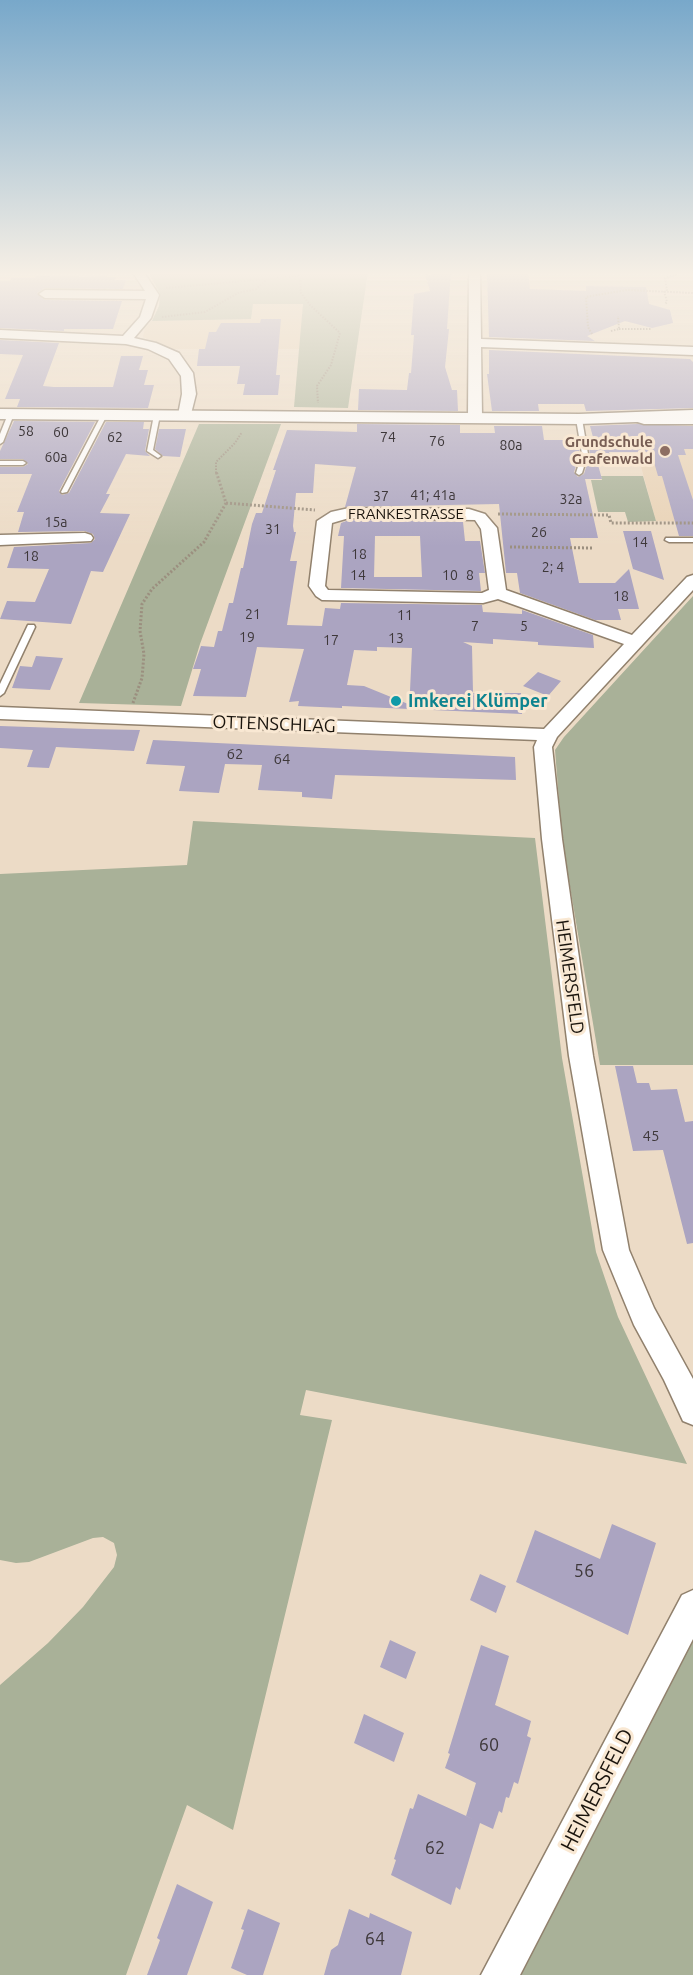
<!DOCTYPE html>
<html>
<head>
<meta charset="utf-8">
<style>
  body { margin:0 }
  canvas { display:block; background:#ecdbc6 }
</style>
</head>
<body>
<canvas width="693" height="1975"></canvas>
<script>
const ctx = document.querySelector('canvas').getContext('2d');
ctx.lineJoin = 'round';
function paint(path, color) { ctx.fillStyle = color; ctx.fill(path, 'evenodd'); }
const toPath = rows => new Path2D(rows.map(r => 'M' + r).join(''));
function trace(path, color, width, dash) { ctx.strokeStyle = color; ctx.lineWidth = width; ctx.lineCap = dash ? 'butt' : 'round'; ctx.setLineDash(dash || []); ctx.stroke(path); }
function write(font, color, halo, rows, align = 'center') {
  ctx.font = font + ' Ubuntu,sans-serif'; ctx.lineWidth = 6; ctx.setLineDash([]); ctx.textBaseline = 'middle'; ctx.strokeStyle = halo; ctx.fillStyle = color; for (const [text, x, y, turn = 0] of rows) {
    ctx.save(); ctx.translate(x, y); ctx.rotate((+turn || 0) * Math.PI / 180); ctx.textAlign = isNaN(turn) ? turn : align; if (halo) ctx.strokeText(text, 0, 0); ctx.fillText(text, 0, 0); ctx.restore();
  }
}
paint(toPath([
  [253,304,303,304,301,349,173,349,143,337,145,328,152,321,251,319],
  [630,426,693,426,693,522,656,521]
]), '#e9d3b7');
paint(toPath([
  [148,271,368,271,348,408,294,407,303,304,253,304,251,319,152,321,159,306,160,294],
  [199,424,281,424,200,644,181,706,79,703],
  [601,476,643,476,656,521,628,522,625,512,598,512,591,480,602,480],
  [693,596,693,1065,600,1065,562,839,555,750,564,737],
  [193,821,535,838,562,1058,596,1252,618,1317,687,1464,306,1390,300,1415,332,1420,233,1830,187,1805,126,1975,0,1975,0,1685,48,1643,83,1607,114,1567,117,1555,114,1543,103,1537,93,1538,29,1562,16,1563,0,1560,0,874,187,865],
  [693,1638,693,1975,520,1975]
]), '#a9b198');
paint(toPath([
  [431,271,451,271,447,329,449,329,445,367,452,390,457,390,458,411,358,410,359,389,407,390,409,373,411,373,414,335,411,335,414,294,430,291,425,274,431,275],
  [487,271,528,271,530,289,586,291,586,286,646,287,649,304,670,310,673,323,652,328,625,321,587,336,595,341,489,337],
  [36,276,116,277,114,280,126,280,123,289,45,288,37,293,45,300,122,301,113,329,64,329,64,331,0,328,0,281,10,281,11,278,35,278],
  [261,319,281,319,276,375,280,375,278,395,243,395,245,384,237,384,240,366,197,366,199,349,205,349,209,332,216,332,221,323,260,323],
  [0,340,59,343,43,386,54,387,113,387,121,356,143,356,139,370,148,370,144,385,154,385,148,408,17,407,20,399,5,399,23,355,0,354],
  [489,350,690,359,693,362,693,408,586,411,584,404,538,404,539,411,492,411,487,374,489,374],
  [14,421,95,422,59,491,62,495,69,493,106,422,144,422,143,429,149,429,145,451,150,456,126,454,106,494,110,494,100,513,130,514,103,572,91,571,71,624,0,619,7,601,35,602,49,569,7,568,14,547,91,543,95,539,93,534,85,531,18,532,24,512,17,512,32,474,0,474,0,467,23,467,28,464,23,459,0,459,0,451],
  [357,424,460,425,460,433,495,433,494,426,542,426,544,440,577,440,580,454,574,472,578,477,584,474,590,455,588,440,594,441,590,426,637,424,693,426,693,449,684,449,686,455,678,455,693,500,693,536,679,536,662,476,658,476,651,452,609,452,611,458,596,458,602,479,585,479,598,538,570,538,579,583,615,583,629,569,639,609,618,609,621,620,595,620,520,593,517,573,506,573,499,504,345,507,356,467,315,464,313,493,296,493,293,526,294,532,296,532,290,561,297,561,287,625,322,626,325,608,340,609,341,603,482,605,483,612,522,614,522,610,593,635,594,648,538,645,538,642,493,639,493,644,463,642,472,646,473,693,521,693,522,714,342,706,342,708,298,706,299,701,289,702,304,649,257,647,246,697,193,696,201,669,193,669,201,646,214,647,218,631,222,631,229,603,233,603,241,568,243,568,252,524,256,513,262,513,276,470,273,470,287,430,357,432],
  [377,647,412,648,410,691,413,706,364,686,347,685,354,650,377,651],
  [159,429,186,429,180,457,163,456,155,449],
  [349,520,463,522,465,541,480,541,485,573,479,573,481,591,341,588,344,536,338,536,341,523],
  [375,536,420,536,422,577,374,577],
  [623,531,651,531,664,580,633,569],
  [36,656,63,658,50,690,12,688,20,666,32,667],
  [538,672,561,681,548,696,523,686],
  [0,726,89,729,140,730,134,751,56,747,49,768,27,767,33,750,0,748],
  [153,740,515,757,516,780,335,775,332,799,302,797,302,792,258,790,262,765,225,764,219,793,179,791,185,766,146,764],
  [615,1066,633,1066,637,1083,649,1083,651,1090,677,1089,685,1122,693,1121,693,1243,687,1244,663,1150,633,1151],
  [612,1524,656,1543,628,1635,516,1582,535,1530,600,1559],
  [480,1574,506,1586,496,1613,470,1600],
  [390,1640,416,1652,406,1679,380,1667],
  [481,1645,509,1656,495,1705,531,1721,527,1736,531,1738,518,1784,514,1782,509,1798,506,1797,502,1813,499,1811,493,1829,480,1823,460,1890,456,1887,451,1905,391,1875,396,1860,394,1859,410,1808,413,1809,418,1794,475,1820,466,1816,476,1783,445,1768,450,1754,448,1753],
  [364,1714,404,1733,394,1762,354,1743],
  [177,1884,213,1902,187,1975,147,1975,160,1940,157,1938],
  [248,1909,280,1923,263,1975,247,1975,231,1968,244,1930,241,1929],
  [349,1909,369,1918,370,1913,412,1932,401,1975,324,1975,331,1950,338,1945]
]), '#aba4c1');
const service = toPath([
  [11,412,14,414,3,442,0,444,0,434,8,414,11,412],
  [157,413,160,415,153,450,161,456,158,458,147,451,154,415,157,413],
  [102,414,107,415,67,492,62,493,61,492,102,414],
  [627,415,644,420,693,420,693,424,644,424,625,418,625,416,627,415],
  [579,417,582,419,588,454,582,473,579,475,576,473,582,454,576,419,579,417],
  [0,461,23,461,26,463,23,465,0,465,0,461],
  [666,538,693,538,693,542,669,542,665,540,666,538],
  [28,625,34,625,35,627,4,693,0,696,0,684,28,625]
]);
const minor = toPath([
  [132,271,143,271,159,295,151,318,134,338,156,343,179,353,193,373,196,394,190,418,180,418,178,415,182,394,181,376,169,359,148,349,126,344,0,338,0,330,123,336,140,317,146,299,45,298,39,294,45,290,145,291,132,271],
  [469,271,480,271,481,339,693,347,693,355,481,347,482,416,480,419,470,419,468,416,469,271],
  [349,508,469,509,485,514,497,528,506,590,632,635,687,577,693,575,693,590,557,737,552,747,562,839,593,1056,629,1250,654,1308,693,1379,693,1425,683,1421,664,1380,634,1325,603,1250,569,1056,542,839,534,747,537,740,0,719,0,707,544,729,624,644,498,599,483,603,322,600,316,596,309,586,317,521,331,512,349,508],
  [349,518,475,520,481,529,489,590,482,593,328,590,325,586,332,523,349,518],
  [85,533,91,535,93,538,91,541,0,545,0,535,85,533],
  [693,1590,693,1639,520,1975,481,1975,682,1595,693,1590]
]);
const tertiary = toPath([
  [0,409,579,414,693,410,693,420,579,424,0,419,0,409]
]);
trace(service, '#91816d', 3);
trace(minor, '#91816d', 3);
trace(tertiary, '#91816d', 3);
trace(toPath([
  [294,271,300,276,301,293,310,305,340,333,331,365,317,386,318,403],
  [166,288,299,276],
  [664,291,667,302,665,304],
  [667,291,665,278,687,271],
  [162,317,205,312,238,293,256,289,267,279],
  [619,329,652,329],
  [611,331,619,329,618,316],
  [592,334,588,327,586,297,627,290,693,293],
  [216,473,216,462,235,443,242,432]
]), '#9b8f7f', 2, [1.5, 1.5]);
trace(toPath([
  [226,503,315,510],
  [498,514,609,515,611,523,693,523],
  [510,547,593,548],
  [133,703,142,678,144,654,140,631,142,604,152,589,204,542,226,503,216,471]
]), '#9b8f7f', 3, [2, 2]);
paint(service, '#fff');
paint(minor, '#fff');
paint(tertiary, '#fff');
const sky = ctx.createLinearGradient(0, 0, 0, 547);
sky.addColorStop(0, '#78a8ca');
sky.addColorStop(0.5, '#f6efe5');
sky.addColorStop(1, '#f6efe500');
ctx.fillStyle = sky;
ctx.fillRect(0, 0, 693, 547);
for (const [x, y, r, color] of [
  [665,451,6,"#8d6e63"],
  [396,701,6,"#0f9aa8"]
]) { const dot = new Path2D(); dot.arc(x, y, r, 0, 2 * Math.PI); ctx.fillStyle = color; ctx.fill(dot); trace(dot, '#f9e8d3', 2); }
write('14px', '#3e383a', null, [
  ["58",26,431],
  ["60",61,432],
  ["62",115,437],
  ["74",388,437],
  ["76",437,441],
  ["80a",511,445],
  ["60a",56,457],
  ["41; 41a",433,495],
  ["37",381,496],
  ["32a",571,499],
  ["15a",56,522],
  ["31",273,529],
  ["26",539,532],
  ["14",640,542],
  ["18",359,554],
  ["18",31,556],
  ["2; 4",553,567],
  ["14",358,575],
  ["10",450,575],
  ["8",470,575],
  ["18",621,596],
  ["21",253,614],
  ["11",405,615],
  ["7",475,626],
  ["5",524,626],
  ["19",247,637],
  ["13",396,638],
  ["17",331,640]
]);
write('bold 15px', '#785e54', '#f9e8d3', [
  ["Grundschule",653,442],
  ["Grafenwald",653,459]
], 'right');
write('15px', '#1a140d', '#f9e8d3', [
  ["FRANKESTRASSE",406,514]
]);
write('15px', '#3e383a', null, [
  ["62",235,754],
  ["64",282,759],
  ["45",651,1136]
]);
write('bold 18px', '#0d838f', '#f9e8d3', [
  ["Imkerei Klümper",408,701]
], 'left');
write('18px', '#1a140d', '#f9e8d3', [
  ["OTTENSCHLAG",274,724,2],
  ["HEIMERSFELD",570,977,82]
]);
write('18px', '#3e383a', null, [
  ["56",584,1571],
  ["60",489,1745],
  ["62",435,1848],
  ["64",375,1939]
]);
write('21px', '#1a140d', '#f9e8d3', [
  ["HEIMERSFELD",597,1790,-63]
]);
</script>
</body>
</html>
